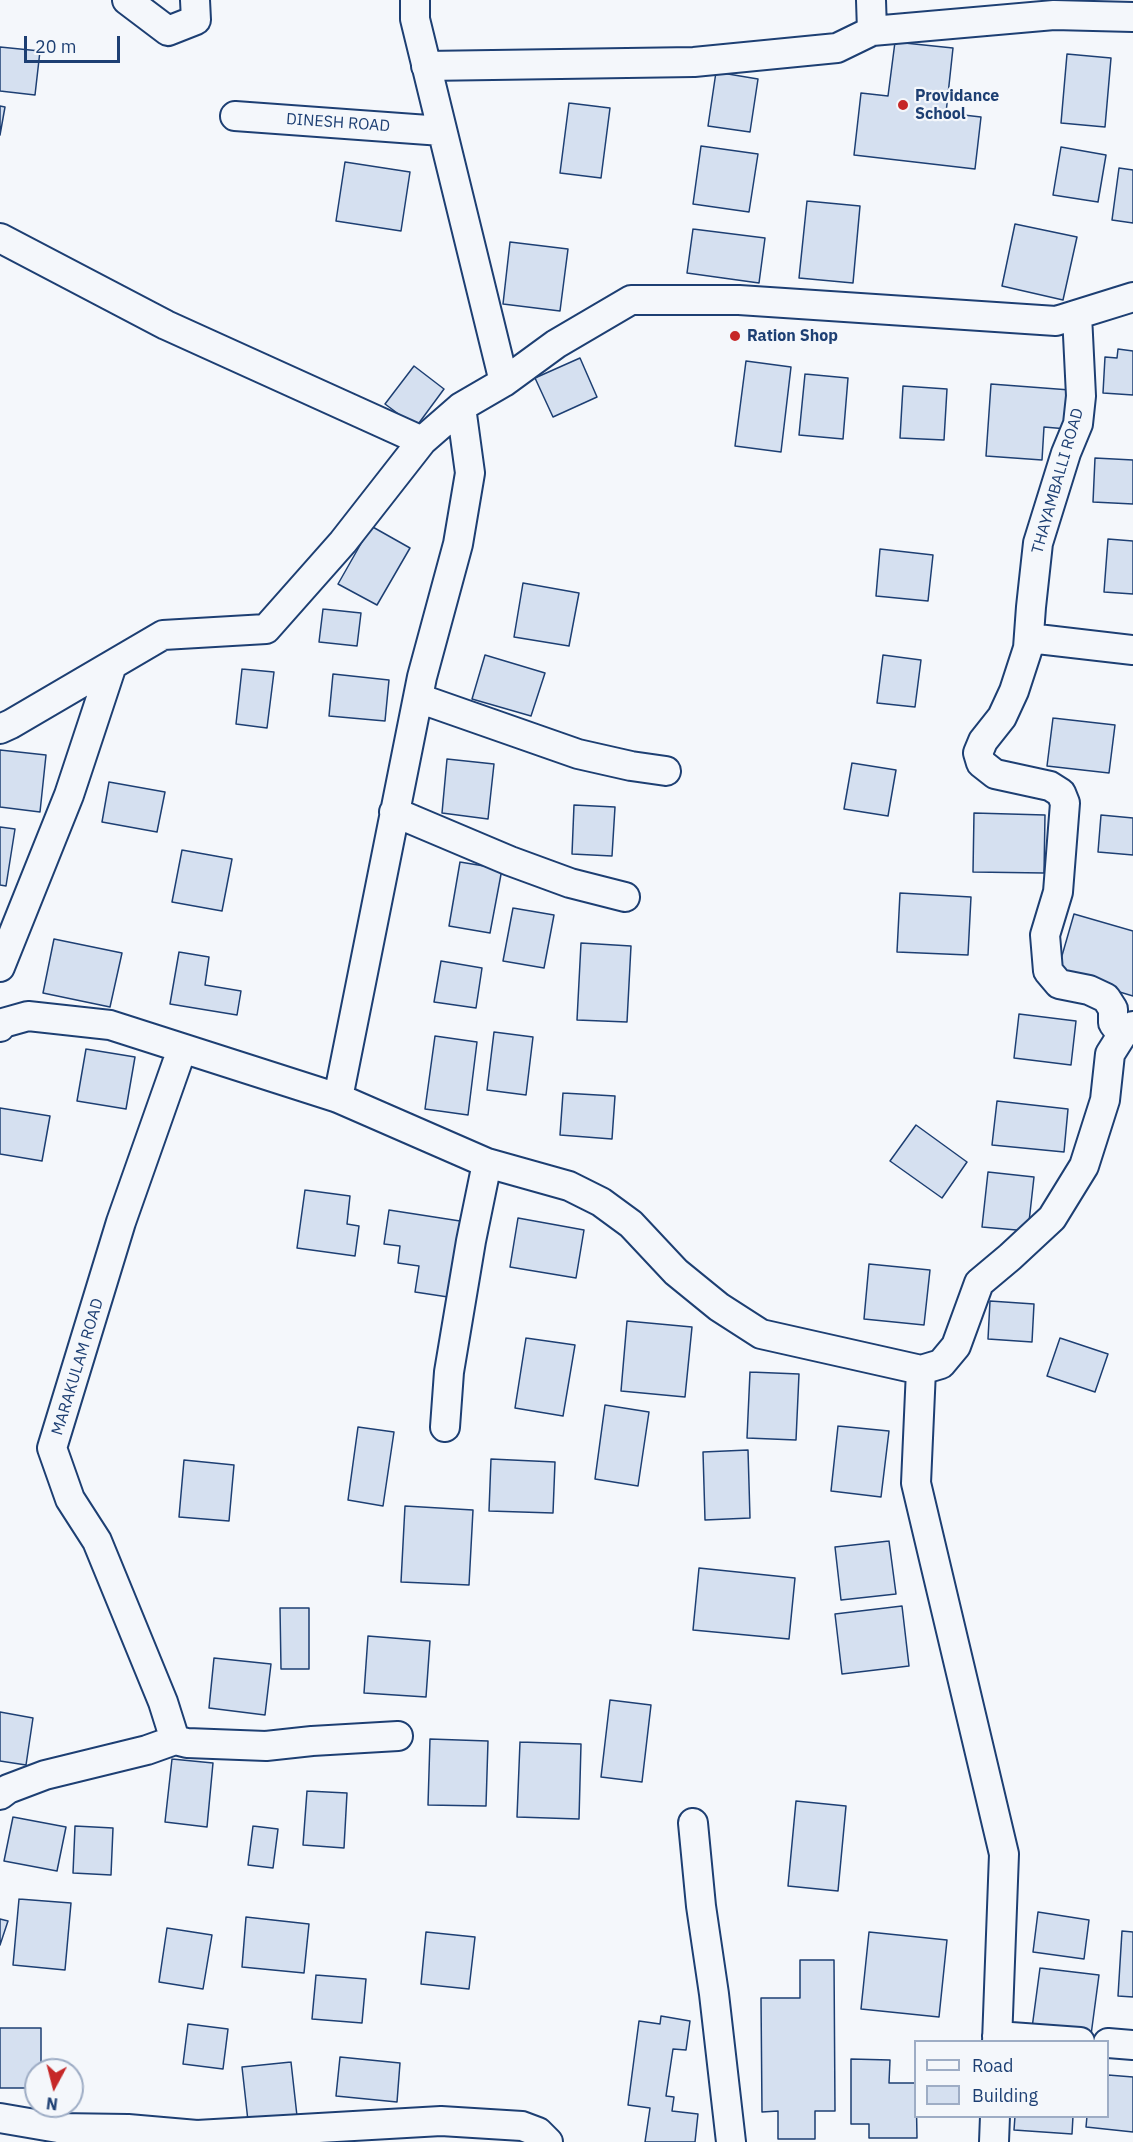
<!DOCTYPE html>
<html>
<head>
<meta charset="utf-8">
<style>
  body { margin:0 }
  #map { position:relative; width:1133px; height:2142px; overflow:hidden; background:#f4f7fb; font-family:"IBM Plex Sans",sans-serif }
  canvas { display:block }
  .legend { position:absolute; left:914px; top:2040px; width:195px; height:78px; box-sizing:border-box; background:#f4f7fb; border:2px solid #9eadc5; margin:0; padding:8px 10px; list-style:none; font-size:18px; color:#1d3f73 }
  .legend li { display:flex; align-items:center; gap:12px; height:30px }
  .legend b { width:30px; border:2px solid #9eadc5 }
  .north { position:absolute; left:24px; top:2058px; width:60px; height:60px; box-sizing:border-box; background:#f4f7fb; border:2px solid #9eadc5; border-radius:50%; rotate:187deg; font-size:16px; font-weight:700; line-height:24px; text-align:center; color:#1d3f73 }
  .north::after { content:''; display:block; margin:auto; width:21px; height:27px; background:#c62828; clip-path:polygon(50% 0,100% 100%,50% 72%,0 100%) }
  .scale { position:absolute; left:24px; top:36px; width:96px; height:27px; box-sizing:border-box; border:3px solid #1d3f73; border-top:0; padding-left:8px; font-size:18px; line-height:21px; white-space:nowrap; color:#1d3f73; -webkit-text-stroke:4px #f4f7fb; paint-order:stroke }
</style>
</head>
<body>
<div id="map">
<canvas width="1133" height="2142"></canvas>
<ul class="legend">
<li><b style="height:8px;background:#f4f7fb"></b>Road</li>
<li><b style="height:16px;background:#d5e0f0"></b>Building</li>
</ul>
<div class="north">N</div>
<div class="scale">20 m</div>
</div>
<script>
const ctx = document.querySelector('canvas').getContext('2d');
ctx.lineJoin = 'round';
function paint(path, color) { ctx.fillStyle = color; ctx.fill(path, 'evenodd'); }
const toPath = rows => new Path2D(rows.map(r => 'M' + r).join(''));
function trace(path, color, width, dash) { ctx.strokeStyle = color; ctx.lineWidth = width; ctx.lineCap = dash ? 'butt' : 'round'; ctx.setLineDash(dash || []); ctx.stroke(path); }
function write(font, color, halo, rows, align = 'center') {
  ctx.font = font + ' "IBM Plex Sans",sans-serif'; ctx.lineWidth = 4.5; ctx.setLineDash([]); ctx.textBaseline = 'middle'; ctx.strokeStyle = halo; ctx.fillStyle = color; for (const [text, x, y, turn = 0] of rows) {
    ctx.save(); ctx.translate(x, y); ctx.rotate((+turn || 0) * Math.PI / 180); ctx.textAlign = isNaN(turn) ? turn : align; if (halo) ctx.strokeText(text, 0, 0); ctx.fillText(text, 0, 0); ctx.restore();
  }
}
const building = toPath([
  [895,42,953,48,946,113,981,117,975,169,854,155,861,93,888,96,895,42],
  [0,47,40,51,35,95,0,91,0,47],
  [1067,54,1111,58,1105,127,1061,123,1067,54],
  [716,72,758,79,750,132,708,126,716,72],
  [569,103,610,108,601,178,560,173,569,103],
  [0,106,5,107,0,135,0,106],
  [701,146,758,154,749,212,693,204,701,146],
  [1061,147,1106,155,1098,202,1053,195,1061,147],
  [345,162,410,172,401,231,336,221,345,162],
  [1119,168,1133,170,1133,223,1112,220,1119,168],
  [807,201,860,206,853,283,799,278,807,201],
  [1015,224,1077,237,1063,300,1002,286,1015,224],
  [693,229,765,238,759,283,687,273,693,229],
  [510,242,568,249,560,311,503,304,510,242],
  [1118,349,1133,351,1133,395,1103,393,1105,357,1117,358,1118,349],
  [580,358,597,397,553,417,535,378,580,358],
  [746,361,791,367,781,452,735,446,746,361],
  [414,366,444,389,416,427,385,404,414,366],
  [805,374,848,378,843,439,799,435,805,374],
  [991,384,1070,390,1067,429,1044,427,1042,460,986,456,991,384],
  [903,386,947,389,944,440,900,438,903,386],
  [1095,458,1133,460,1133,504,1093,502,1095,458],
  [371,526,410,548,377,605,338,584,371,526],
  [1108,539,1133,541,1133,594,1104,592,1108,539],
  [880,549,933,555,928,601,876,596,880,549],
  [523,583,579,593,569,646,514,637,523,583],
  [323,609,361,613,357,646,319,642,323,609],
  [485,655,545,673,531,716,472,699,485,655],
  [883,655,921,660,915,707,877,703,883,655],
  [242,669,274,672,267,728,236,724,242,669],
  [333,674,389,680,385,721,329,716,333,674],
  [1053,718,1115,725,1109,773,1047,766,1053,718],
  [0,750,46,755,40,812,0,807,0,750],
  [447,759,494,764,488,819,442,813,447,759],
  [852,763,896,770,888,816,844,809,852,763],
  [109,782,165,792,157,832,102,822,109,782],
  [574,805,615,807,612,856,572,854,574,805],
  [974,813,1045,815,1044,873,973,872,974,813],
  [1101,815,1133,818,1133,855,1098,852,1101,815],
  [0,827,15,829,6,886,0,885,0,827],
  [182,850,232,859,222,911,172,902,182,850],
  [460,862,502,869,490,933,449,926,460,862],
  [900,893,971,897,968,955,897,952,900,893],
  [513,908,554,915,544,968,503,961,513,908],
  [1074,914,1133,931,1133,996,1057,973,1074,914],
  [54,939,122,953,110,1007,43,993,54,939],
  [581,943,631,946,627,1022,577,1020,581,943],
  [179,952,209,957,205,985,241,991,237,1015,170,1004,179,952],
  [441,961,482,968,476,1008,434,1002,441,961],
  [1019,1014,1076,1021,1071,1065,1014,1058,1019,1014],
  [494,1032,533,1037,526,1095,487,1090,494,1032],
  [435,1036,477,1042,468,1115,425,1109,435,1036],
  [86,1049,135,1057,126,1109,77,1101,86,1049],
  [563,1093,615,1096,612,1139,560,1135,563,1093],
  [997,1101,1068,1109,1064,1152,992,1145,997,1101],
  [0,1108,50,1116,42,1161,0,1154,0,1108],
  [916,1125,967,1162,942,1198,890,1161,916,1125],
  [988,1172,1034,1177,1028,1231,982,1227,988,1172],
  [305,1190,350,1196,347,1224,359,1226,355,1256,297,1248,305,1190],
  [389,1210,460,1221,448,1297,415,1292,419,1266,398,1263,400,1246,384,1244,389,1210],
  [518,1218,584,1230,576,1278,510,1267,518,1218],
  [869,1264,930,1270,924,1325,864,1319,869,1264],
  [990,1301,1034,1304,1032,1342,988,1339,990,1301],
  [627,1321,692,1327,685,1397,621,1391,627,1321],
  [526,1338,575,1345,563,1416,515,1408,526,1338],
  [1060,1338,1108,1354,1095,1392,1047,1376,1060,1338],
  [750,1372,799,1374,796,1440,747,1438,750,1372],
  [605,1405,649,1412,638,1486,595,1479,605,1405],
  [838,1426,889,1431,881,1497,831,1491,838,1426],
  [358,1427,394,1432,383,1506,348,1500,358,1427],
  [748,1450,750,1518,705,1520,703,1452,748,1450],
  [491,1459,555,1462,553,1513,489,1511,491,1459],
  [184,1460,234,1465,229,1521,179,1517,184,1460],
  [405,1506,473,1510,469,1585,401,1582,405,1506],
  [889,1541,896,1594,841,1600,835,1547,889,1541],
  [699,1568,795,1578,789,1639,693,1630,699,1568],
  [902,1606,909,1666,842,1674,835,1614,902,1606],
  [280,1608,309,1608,309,1669,281,1669,280,1608],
  [368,1636,430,1641,426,1697,364,1693,368,1636],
  [214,1658,271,1664,265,1715,209,1708,214,1658],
  [610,1700,651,1705,642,1782,601,1777,610,1700],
  [0,1712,33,1718,26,1765,0,1761,0,1712],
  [430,1739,488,1741,486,1806,428,1805,430,1739],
  [520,1742,581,1744,579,1819,517,1817,520,1742],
  [172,1759,213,1763,207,1827,165,1822,172,1759],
  [307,1791,347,1793,344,1848,303,1845,307,1791],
  [796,1801,846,1806,838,1891,788,1886,796,1801],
  [13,1817,66,1827,57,1871,4,1861,13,1817],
  [75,1826,113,1828,111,1875,73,1873,75,1826],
  [253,1826,278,1829,273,1868,248,1865,253,1826],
  [19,1899,71,1903,65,1970,13,1965,19,1899],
  [1038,1912,1089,1920,1084,1959,1033,1952,1038,1912],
  [246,1917,309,1924,304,1973,242,1967,246,1917],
  [0,1919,8,1921,0,1945,0,1919],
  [167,1928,212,1935,203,1989,159,1982,167,1928],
  [1122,1931,1133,1932,1133,1997,1118,1996,1122,1931],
  [426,1932,475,1937,469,1989,421,1984,426,1932],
  [869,1932,947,1940,939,2017,861,2009,869,1932],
  [800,1960,834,1960,835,2111,815,2111,815,2139,778,2139,778,2111,762,2112,761,1998,800,1998,800,1960],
  [1040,1968,1099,1975,1091,2035,1032,2028,1040,1968],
  [316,1975,366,1979,362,2023,312,2019,316,1975],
  [661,2016,690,2021,686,2050,673,2049,666,2096,674,2097,672,2111,698,2114,695,2142,645,2142,650,2108,628,2105,639,2021,660,2024,661,2016],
  [188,2024,228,2029,223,2069,183,2064,188,2024],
  [0,2028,41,2028,41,2070,36,2070,36,2088,0,2088,0,2028],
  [340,2057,400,2063,397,2102,336,2096,340,2057],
  [851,2059,890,2060,889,2083,916,2083,917,2138,869,2138,869,2124,851,2124,851,2059],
  [291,2062,297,2116,248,2121,242,2067,291,2062],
  [1108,2075,1133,2077,1133,2132,1086,2127,1087,2116,1108,2116,1108,2075],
  [1015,2116,1073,2116,1072,2134,1014,2130,1015,2116]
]);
paint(building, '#d5e0f0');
trace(building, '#1d3f73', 1.5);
const street = toPath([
  [127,0,168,31,196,20,195,0],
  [415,0,415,19,504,382],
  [871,0,872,31,1054,15,1133,17],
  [426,66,694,62,837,48,872,31],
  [235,116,442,131],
  [0,238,166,325,422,441,461,407,504,382,556,344,631,300,739,300,1056,321,1133,297],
  [1077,315,1081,396,1078,424,1066,453,1038,543,1031,607,1028,648,1014,691,1002,717,983,741,978,753,981,763,995,774,1050,786,1061,793,1065,803,1058,892,1045,935,1048,971,1059,984,1089,990,1106,998,1113,1009,1113,1023,1122,1035],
  [1029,638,1133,650],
  [418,698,578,754,631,766,666,771],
  [0,729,11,724,163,635,266,629,343,542,422,441],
  [394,812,510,861,570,883,625,897],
  [0,967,69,795,112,665],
  [0,1027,3,1023,28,1016,110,1025,338,1098,487,1163,569,1186,601,1202,631,1224,676,1272,719,1307,761,1334,921,1370,916,1483,1004,1854,997,2042],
  [338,1098,422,677,458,544,470,473,461,407],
  [921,1370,941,1364,956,1346,979,1283,1010,1257,1052,1218,1084,1166,1105,1100,1110,1054,1122,1035,1133,1026],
  [445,1427,449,1372,471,1241,487,1163],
  [175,1740,187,1743,266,1746,312,1741,398,1736],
  [0,1795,8,1789,45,1775,147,1750,175,1740,163,1702,97,1541,70,1499,52,1448,121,1222,182,1049],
  [693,1823,701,1906,714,1994,731,2142],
  [997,2036,1080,2042],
  [1108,2043,1133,2045],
  [0,2118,58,2128,128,2129,197,2135,441,2121,522,2126,538,2132,548,2142],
  [994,2142,995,2116]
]);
trace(street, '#1d3f73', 32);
trace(street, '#f4f7fb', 28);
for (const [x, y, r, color] of [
  [903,105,6,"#c62828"],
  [735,336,6,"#c62828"]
]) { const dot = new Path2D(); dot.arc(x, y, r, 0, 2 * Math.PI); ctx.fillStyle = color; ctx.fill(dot); trace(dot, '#f4f7fb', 2); }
write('bold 16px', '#1d3f73', '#f4f7fb', [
  ["Providance",915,96],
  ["School",915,114],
  ["Ration Shop",747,336]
], 'left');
write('16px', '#1d3f73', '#f4f7fb', [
  ["DINESH ROAD",338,123,4],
  ["THAYAMBALLI ROAD",1058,481,-74],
  ["MARAKULAM ROAD",78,1367,-73]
]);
</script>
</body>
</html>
